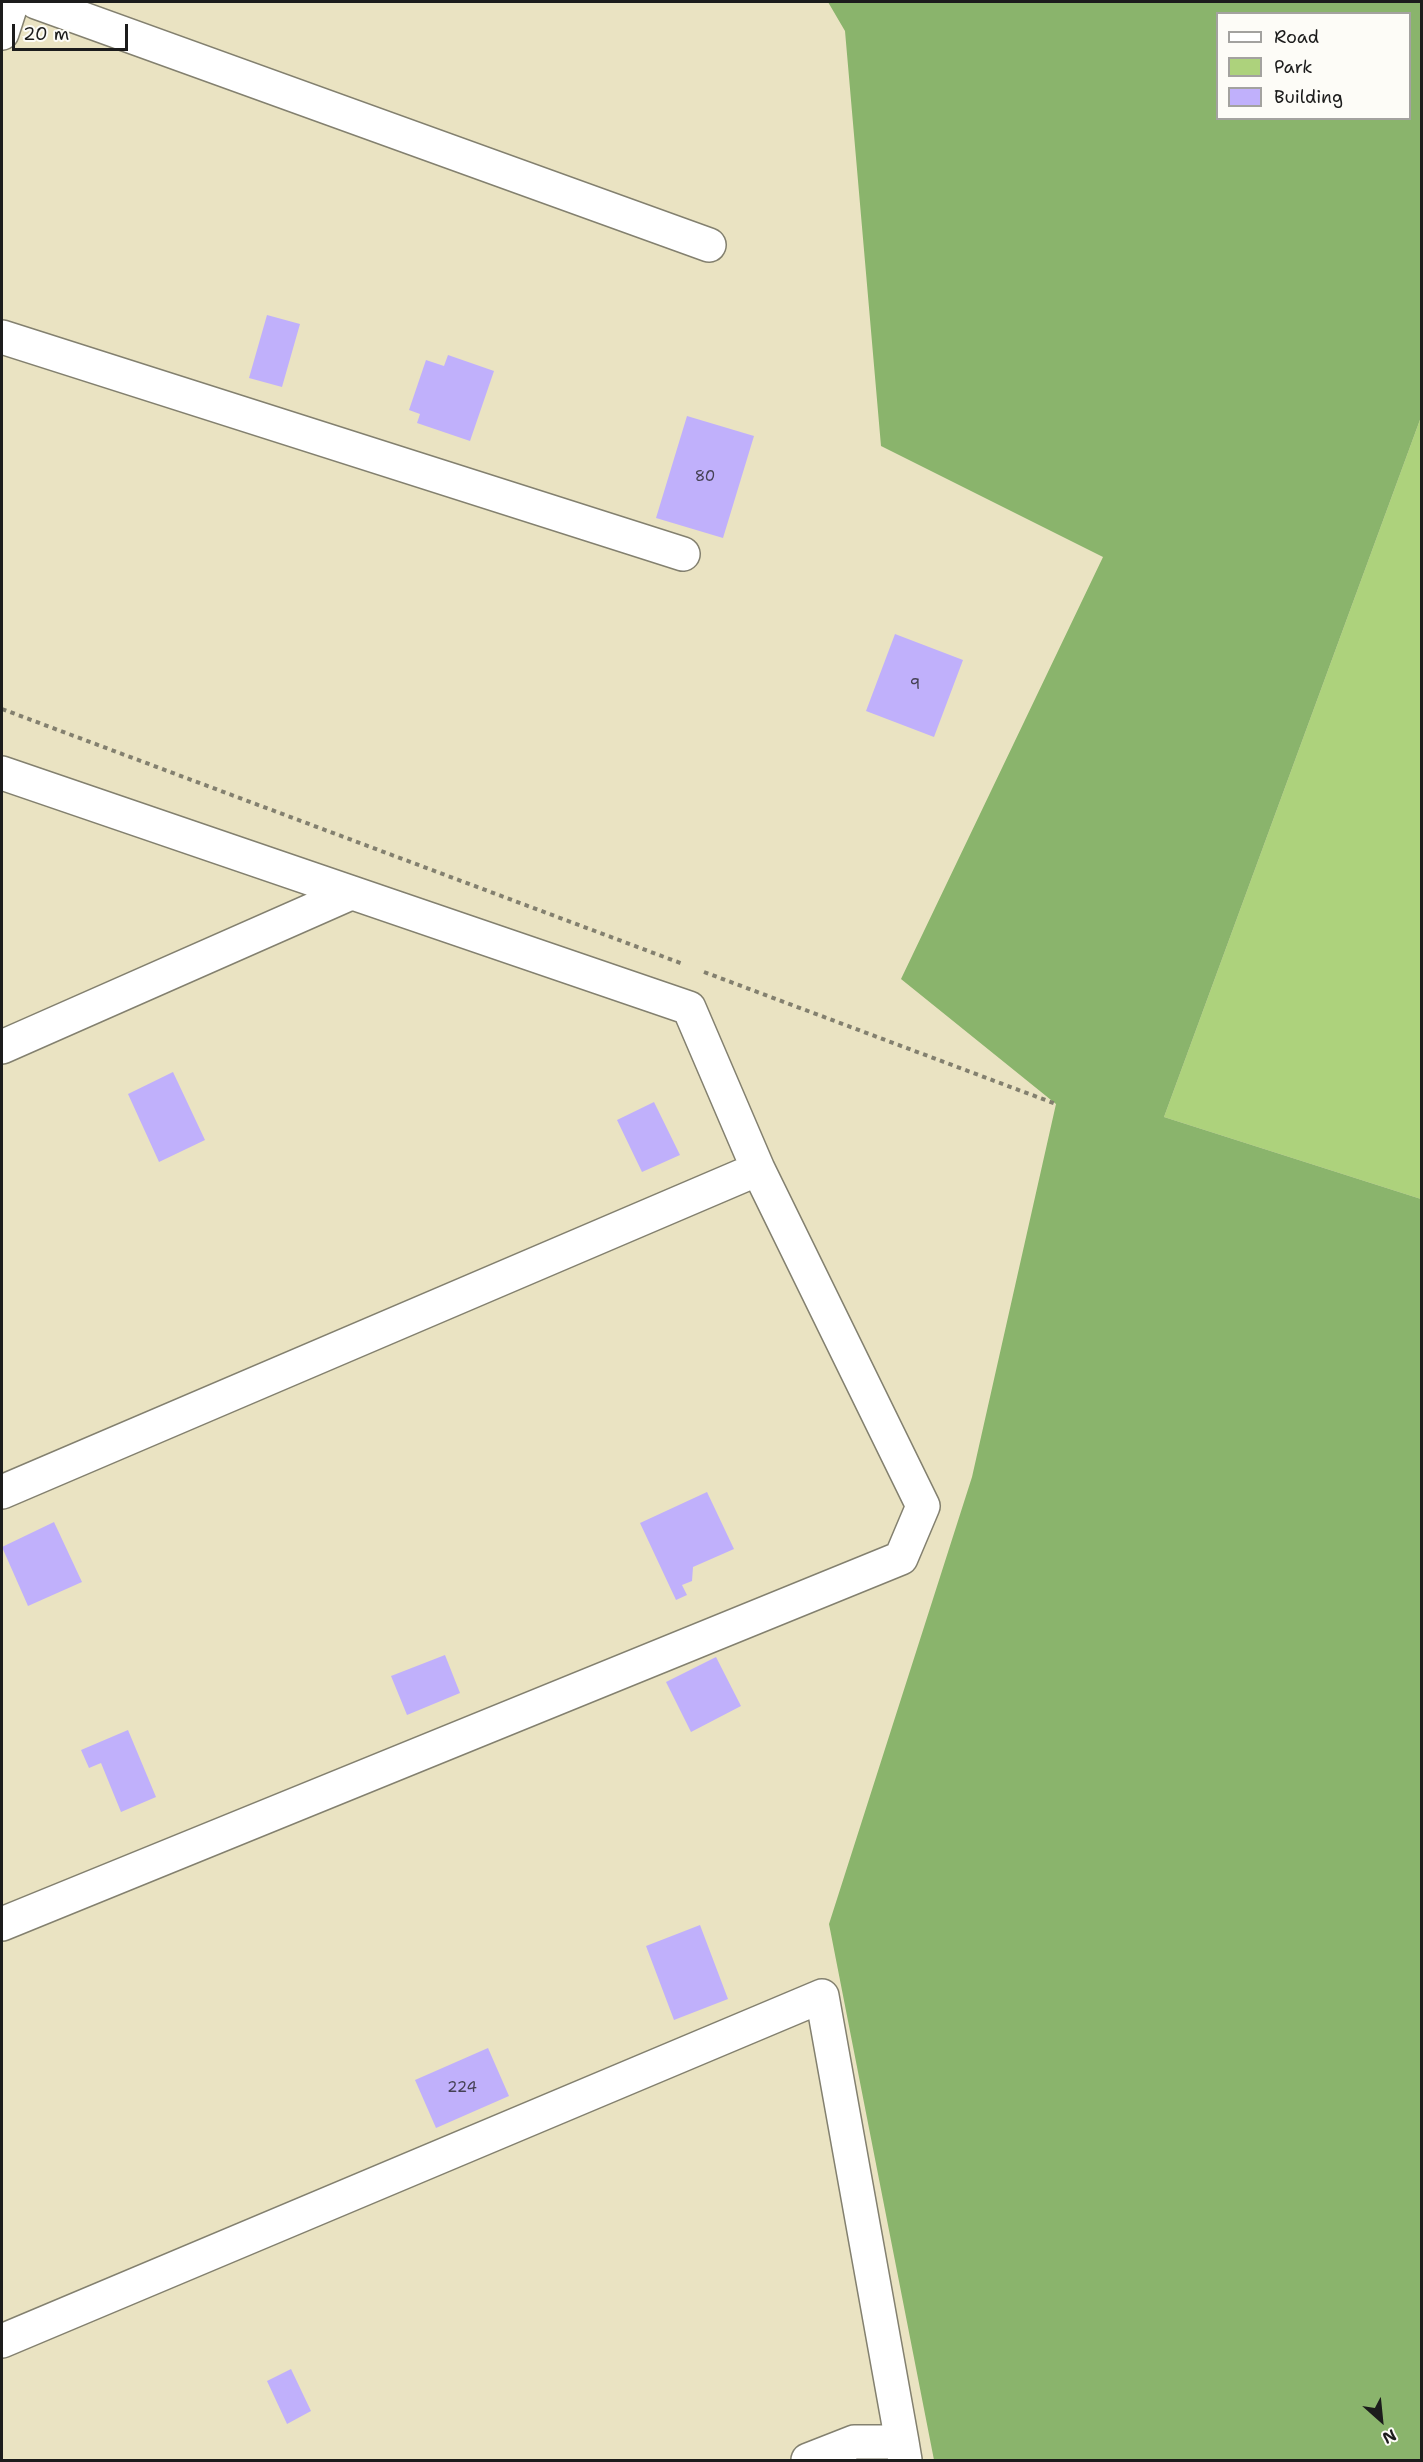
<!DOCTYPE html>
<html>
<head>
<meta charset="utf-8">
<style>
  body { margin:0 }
  #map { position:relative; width:1423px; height:2462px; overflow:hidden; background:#eae3c2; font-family:"Shantell Sans",sans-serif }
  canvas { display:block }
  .frame { position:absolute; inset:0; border:3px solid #1c1c1c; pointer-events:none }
  .legend { position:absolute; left:1216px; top:12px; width:195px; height:108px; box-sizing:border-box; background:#fdfcf7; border:2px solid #a3a29f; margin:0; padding:8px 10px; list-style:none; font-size:18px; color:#1c1c1c }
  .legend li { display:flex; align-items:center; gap:12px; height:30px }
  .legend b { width:30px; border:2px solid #a3a29f }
  .north { position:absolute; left:1351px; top:2390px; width:60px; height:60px; -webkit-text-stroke:4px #fdfcf7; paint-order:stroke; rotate:153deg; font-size:16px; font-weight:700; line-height:24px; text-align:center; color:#1c1c1c }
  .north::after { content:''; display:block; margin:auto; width:21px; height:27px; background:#1c1c1c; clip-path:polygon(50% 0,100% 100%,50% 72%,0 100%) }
  .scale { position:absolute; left:12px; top:24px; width:116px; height:27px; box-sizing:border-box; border:3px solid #1c1c1c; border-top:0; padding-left:8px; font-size:18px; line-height:21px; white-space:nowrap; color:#1c1c1c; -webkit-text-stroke:4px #fdfcf7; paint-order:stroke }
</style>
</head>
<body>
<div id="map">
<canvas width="1423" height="2462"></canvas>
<div class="frame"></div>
<ul class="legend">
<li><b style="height:8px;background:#fff"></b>Road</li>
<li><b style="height:16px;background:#add27c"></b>Park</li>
<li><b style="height:16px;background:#c0b0fb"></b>Building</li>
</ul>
<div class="north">N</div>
<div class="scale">20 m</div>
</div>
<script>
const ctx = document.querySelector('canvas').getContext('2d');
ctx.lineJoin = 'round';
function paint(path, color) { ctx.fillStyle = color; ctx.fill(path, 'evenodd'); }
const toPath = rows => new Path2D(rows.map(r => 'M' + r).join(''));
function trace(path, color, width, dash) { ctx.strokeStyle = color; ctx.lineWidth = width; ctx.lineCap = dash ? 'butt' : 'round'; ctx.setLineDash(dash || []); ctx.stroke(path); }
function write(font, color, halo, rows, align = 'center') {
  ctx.font = font + ' "Shantell Sans",sans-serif'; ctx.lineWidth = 5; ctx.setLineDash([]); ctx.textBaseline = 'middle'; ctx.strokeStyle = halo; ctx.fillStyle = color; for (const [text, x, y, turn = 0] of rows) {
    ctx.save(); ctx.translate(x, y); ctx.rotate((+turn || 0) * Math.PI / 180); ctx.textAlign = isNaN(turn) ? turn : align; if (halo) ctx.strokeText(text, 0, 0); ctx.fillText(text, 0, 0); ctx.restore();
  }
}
paint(toPath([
  [1421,417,1421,1199,1164,1117]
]), '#add27c');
paint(toPath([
  [828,2,1421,2,1421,417,1164,1117,1421,1199,1421,2460,934,2460,829,1924,972,1477,1056,1104,901,979,1103,557,881,446,845,31],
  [1218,14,1410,14,1410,118,1218,118]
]), '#8ab46c');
paint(toPath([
  [267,315,300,324,282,387,249,378],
  [448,355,494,371,470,441,417,423,420,414,409,410,426,360,444,366],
  [687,416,754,436,723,538,656,518],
  [895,634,963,660,934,737,866,711],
  [173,1072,205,1140,159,1162,128,1094],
  [654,1102,680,1155,642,1172,617,1120],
  [707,1492,734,1549,693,1567,692,1581,682,1585,687,1595,676,1600,640,1523],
  [54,1522,82,1582,28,1606,2,1547],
  [445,1655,460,1693,407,1715,391,1676],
  [716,1657,741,1706,691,1732,666,1682],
  [128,1730,156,1797,121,1812,101,1763,89,1768,81,1750],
  [700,1925,728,1999,674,2020,646,1946],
  [488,2048,509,2096,436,2128,415,2080],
  [291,2369,311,2411,287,2424,267,2381]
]), '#c0b0fb');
const minor = toPath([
  [36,2,709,245],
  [2,33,12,2],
  [2,337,683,554],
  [2,773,689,1008,758,1169,923,1506,901,1558,2,1924],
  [2,1047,351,893],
  [2,1492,758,1169],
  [2,2341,822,1996,902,2442],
  [808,2460,854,2442,902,2442,905,2460]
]);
trace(minor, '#83806f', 36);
trace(toPath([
  [2,709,683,964],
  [704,972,1056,1104]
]), '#83806f', 4, [4.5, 4.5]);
trace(minor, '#fff', 33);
write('15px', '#454154', null, [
  ["80",705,477],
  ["9",915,685],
  ["224",462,2088]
]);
</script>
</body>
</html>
